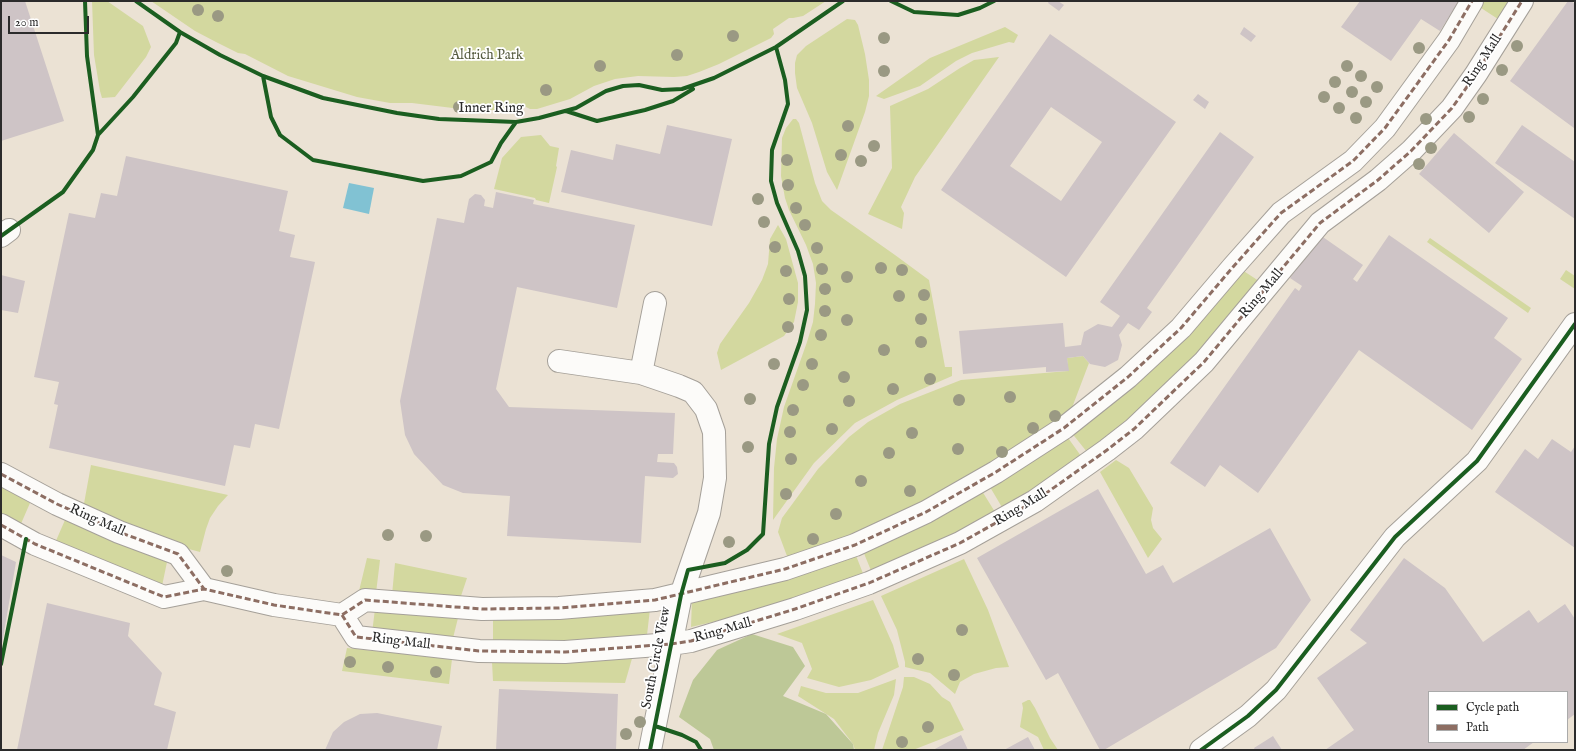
<!DOCTYPE html>
<html>
<head>
<meta charset="utf-8">
<style>
  body { margin:0 }
  #map { position:relative; width:1576px; height:751px; overflow:hidden; background:#ebe2d4; font-family:"IM FELL English",serif }
  canvas { display:block }
  .frame { position:absolute; inset:0; border:2px solid #2b2b2b; pointer-events:none }
  .legend { position:absolute; left:1428px; top:691px; width:140px; height:52px; box-sizing:border-box; background:#fff; border:1px solid #aaa; margin:0; padding:5px 7px; list-style:none; font-size:12px; color:#2b2b2b }
  .legend li { display:flex; align-items:center; gap:8px; height:20px }
  .legend b { width:20px; border:1px solid #aaa }
  .scale { position:absolute; left:8px; top:16px; width:81px; height:18px; box-sizing:border-box; border:2px solid #2b2b2b; border-top:0; padding-left:5px; font-size:12px; line-height:14px; white-space:nowrap; color:#2b2b2b; -webkit-text-stroke:3px #fff; paint-order:stroke }
</style>
</head>
<body>
<div id="map">
<canvas width="1576" height="751"></canvas>
<div class="frame"></div>
<ul class="legend">
<li><b style="height:5px;background:#1b5e20"></b>Cycle path</li>
<li><b style="height:5px;background:#8d6e63"></b>Path</li>
</ul>
<div class="scale">20 m</div>
</div>
<script>
const ctx = document.querySelector('canvas').getContext('2d');
ctx.lineJoin = 'round';
function paint(path, color) { ctx.fillStyle = color; ctx.fill(path, 'evenodd'); }
const toPath = rows => new Path2D(rows.map(r => 'M' + r).join(''));
function trace(path, color, width, dash) { ctx.strokeStyle = color; ctx.lineWidth = width; ctx.lineCap = dash ? 'butt' : 'round'; ctx.setLineDash(dash || []); ctx.stroke(path); }
function write(font, color, halo, rows, align = 'center') {
  ctx.font = font + ' "IM FELL English",serif'; ctx.lineWidth = 3.5; ctx.setLineDash([]); ctx.textBaseline = 'middle'; ctx.strokeStyle = halo; ctx.fillStyle = color; for (const [text, x, y, turn = 0] of rows) {
    ctx.save(); ctx.translate(x, y); ctx.rotate((+turn || 0) * Math.PI / 180); ctx.textAlign = isNaN(turn) ? turn : align; if (halo) ctx.strokeText(text, 0, 0); ctx.fillText(text, 0, 0); ctx.restore();
  }
}
paint(toPath([
  [92,1,107,1,143,26,151,47,146,57,115,97,102,98,100,91,94,55],
  [151,1,826,1,803,16,793,18,789,18,773,29,774,34,771,38,719,64,699,72,687,76,674,77,638,76,615,79,594,86,570,99,537,109,530,109,524,106,505,110,469,110,412,103,390,103,357,97,288,76,245,54,238,53,216,42,195,31],
  [1481,1,1513,1,1501,21,1478,6],
  [847,19,855,20,858,25,865,54,869,80,869,96,865,112,837,190,827,172,812,123,797,88,795,73,795,63,797,55,806,46],
  [1005,27,1018,35,1014,43,1009,42,972,53,956,61,920,86,884,99,876,96,930,58],
  [999,57,915,177,901,207,904,213,902,229,868,214,892,168,890,106,928,89,960,68,974,60],
  [793,119,796,119,799,123,815,183,822,201,831,210,895,255,929,280,945,367,952,367,952,376,897,400,855,423,814,463,773,520,774,468,777,439,784,407,807,342,813,322,815,304,816,283,813,264,806,245,789,210,785,198,781,176,782,138,786,128],
  [541,135,550,146,559,148,556,166,557,167,549,203,536,200,535,198,494,189,502,158,521,137],
  [778,225,786,239,798,283,798,302,794,322,784,336,721,370,717,353,720,344,749,303,762,280,768,264,770,239],
  [1430,238,1531,308,1528,313,1427,242],
  [1239,268,1262,283,1221,331,1133,415,1087,452,1071,432],
  [1566,270,1575,276,1575,289,1560,279],
  [1083,356,1089,363,1070,413,954,486,861,532,792,558,787,556,778,532,782,518,818,469,849,437,868,422,900,404,961,380,1068,371,1067,358],
  [1066,435,1081,456,1042,484,1003,509,990,487],
  [1116,460,1129,468,1153,508,1151,520,1153,528,1162,539,1148,558,1100,472],
  [91,465,228,495,218,506,210,518,206,529,200,552,174,545,83,509],
  [1,486,30,503,20,526,1,516],
  [982,491,995,512,965,530,872,573,863,551],
  [65,520,167,562,162,586,55,543],
  [855,553,864,576,821,592,734,617,691,627,692,599],
  [367,558,380,560,376,593,359,591],
  [964,559,988,610,1009,667,996,668,974,674,960,682,955,694,930,673,905,667,905,662,897,630,881,596],
  [395,563,467,578,460,599,392,595],
  [873,600,893,645,899,667,871,680,839,687,807,678,812,669,802,643,777,634],
  [375,609,458,618,452,642,372,633],
  [650,609,647,635,608,640,493,645,493,618],
  [347,648,452,659,449,684,342,671],
  [633,655,625,683,493,681,492,662],
  [904,677,914,677,930,684,942,697,950,702,964,730,913,750,882,750,903,687],
  [896,679,894,695,878,733,874,750,855,750,853,744,834,719,798,696,801,686,826,693,858,693],
  [1028,700,1030,700,1035,708,1050,738,1058,750,1044,750,1038,737,1020,727,1023,708,1022,703]
]), '#d3d89f');
paint(toPath([
  [752,634,793,647,805,666,783,696,826,714,853,744,854,750,714,750,710,739,679,717,693,680,717,650]
]), '#bdc897');
paint(toPath([
  [349,183,374,188,369,214,343,208]
]), '#81c2d3');
paint(toPath([
  [1,1,25,1,64,121,1,141],
  [1049,1,1058,1,1064,5,1059,11,1048,3],
  [1360,1,1459,1,1440,31,1421,19,1391,61,1341,27],
  [1568,1,1571,1,1575,4,1574,128,1510,81],
  [1244,27,1256,36,1251,42,1240,34],
  [1050,34,1176,122,1066,277,941,190],
  [1051,107,1102,142,1061,201,1010,166],
  [1198,94,1209,102,1205,109,1193,100],
  [667,125,732,139,712,226,561,192,571,150,613,160,616,144,660,154],
  [1522,125,1575,162,1575,219,1495,163],
  [1220,132,1254,157,1147,308,1152,312,1139,330,1128,323,1119,335,1122,345,1118,360,1105,367,1090,364,1083,356,1067,358,1069,371,1046,372,1046,367,963,374,959,331,1063,323,1065,347,1081,345,1084,332,1098,324,1112,327,1120,316,1100,302],
  [1454,133,1524,192,1489,233,1419,174],
  [126,156,288,191,279,231,295,235,290,257,315,262,279,429,255,424,250,448,234,445,225,486,49,448,58,405,54,404,59,382,34,377,69,213,95,218,101,193,117,196],
  [496,192,534,200,533,204,635,225,617,308,517,287,496,389,509,407,675,413,673,454,658,454,657,462,674,463,677,467,678,474,673,478,645,476,641,543,507,536,510,496,463,493,443,485,414,454,405,435,400,401,437,218,464,223,469,199,475,194,481,195,485,200,484,206,493,208],
  [1320,235,1363,265,1353,279,1357,282,1389,235,1508,318,1494,338,1522,359,1472,430,1359,350,1258,493,1220,465,1205,487,1170,463,1295,288,1299,291,1302,286,1290,278],
  [1,275,25,281,18,313,1,310],
  [1552,439,1571,452,1575,446,1575,548,1495,492,1525,449,1538,459],
  [1098,489,1146,574,1163,565,1173,583,1270,528,1311,600,1276,648,1104,750,1100,750,1058,673,1046,680,977,558],
  [1,555,16,562,2,644,1,644],
  [1404,558,1445,588,1483,642,1529,610,1538,623,1565,604,1575,619,1575,714,1567,720,1567,692,1429,692,1429,742,1534,742,1523,750,1325,750,1354,730,1317,678,1367,643,1350,630],
  [47,603,130,623,128,636,162,673,154,705,176,712,167,750,17,750],
  [499,689,618,694,616,750,496,750],
  [377,713,442,726,437,750,325,750,333,732,344,722,360,714],
  [961,735,968,750,933,750],
  [1273,736,1282,750,1255,750,1254,748],
  [1028,737,1035,750,1004,750]
]), '#cec4c6');
const minor = toPath([
  [1,236,9,230],
  [559,361,641,373,679,386,693,392,706,409,714,432,715,478,709,513,681,595,650,750],
  [641,373,655,303],
  [1,474,57,504,119,532,178,554,204,589],
  [1,525,35,544,164,597,204,589,274,605,342,615,365,600,482,609,559,608,655,600,785,569,855,545,926,512,996,472,1064,428,1128,377,1181,328,1233,267,1281,213,1353,161,1385,128,1449,40,1472,1],
  [342,615,356,637,479,651,565,652,671,644,691,641,795,609,869,583,960,543,1035,501,1107,450,1134,429,1204,362,1320,223,1378,180,1411,151,1452,108,1476,74,1522,1],
  [1201,750,1248,716,1276,690,1395,537,1477,461,1575,324]
]);
trace(minor, '#a5a099', 24);
trace(minor, '#fcfbf9', 22);
trace(toPath([
  [1,474,57,504,119,532,178,554,204,589],
  [1,525,35,544,164,597,204,589,274,605,342,615,365,600,482,609,559,608,655,600,785,569,855,545,926,512,996,472,1064,428,1128,377,1181,328,1233,267,1281,213,1353,161,1385,128,1449,40,1472,1],
  [342,615,356,637,479,651,565,652,671,644,691,641,795,609,869,583,960,543,1035,501,1107,450,1134,429,1204,362,1320,223,1378,180,1411,151,1452,108,1476,74,1522,1]
]), '#8d6e63', 3, [6, 3]);
trace(toPath([
  [85,1,87,56,98,135],
  [136,1,180,32,220,55,263,76,323,98,397,113,439,119,516,122,539,118,576,108,606,91,623,86,639,85,662,90,682,89,714,78,776,47,843,1],
  [891,1,914,12,958,15,980,8,994,1],
  [263,76,271,117,280,135,313,160,423,181,461,176,491,162,501,143,516,122],
  [566,111,597,121,645,110,673,101,693,89],
  [1,236,63,192,93,150,98,135,133,97,176,43,180,32],
  [1,664,26,539],
  [655,726,682,735,696,742,701,750],
  [650,750,681,595,688,570,725,563,747,550,763,534,769,444,777,407,800,342,807,310,805,276,798,251,777,203,771,181,772,150,788,104,785,80,776,47],
  [1201,750,1248,716,1276,690,1395,537,1477,461,1575,324]
]), '#1b5e20', 4);
ctx.fillStyle = '#9a9983';
for (const [x, y] of [
  [198,10],
  [218,16],
  [733,36],
  [884,38],
  [1517,46],
  [1419,48],
  [677,55],
  [600,66],
  [1347,66],
  [1502,70],
  [884,71],
  [1361,76],
  [1335,82],
  [1377,87],
  [546,90],
  [1352,92],
  [1324,97],
  [1483,99],
  [1366,102],
  [459,107],
  [1339,108],
  [1469,117],
  [1356,118],
  [1426,119],
  [848,126],
  [874,146],
  [1431,148],
  [841,155],
  [787,160],
  [861,161],
  [1419,164],
  [788,185],
  [758,199],
  [796,208],
  [764,222],
  [805,225],
  [775,247],
  [817,248],
  [881,268],
  [822,269],
  [902,270],
  [786,271],
  [847,277],
  [825,289],
  [924,295],
  [899,296],
  [789,299],
  [825,311],
  [921,319],
  [847,320],
  [788,327],
  [821,335],
  [921,342],
  [884,350],
  [774,364],
  [812,364],
  [844,377],
  [930,379],
  [803,385],
  [893,389],
  [1010,397],
  [750,399],
  [959,400],
  [849,401],
  [793,410],
  [1055,416],
  [1033,428],
  [832,429],
  [790,432],
  [912,433],
  [748,447],
  [958,449],
  [1002,452],
  [889,453],
  [791,459],
  [861,481],
  [910,491],
  [786,494],
  [836,514],
  [388,535],
  [426,536],
  [813,539],
  [729,542],
  [227,571],
  [962,630],
  [918,659],
  [350,662],
  [388,667],
  [436,672],
  [954,675],
  [640,722],
  [928,727],
  [626,734],
  [902,742]
]) { ctx.beginPath(); ctx.arc(x, y, 6, 0, 2 * Math.PI); ctx.fill(); }
write('14px', '#575d41', '#fff', [
  ["Aldrich Park",487,56]
]);
write('14px', '#2b2b2b', '#fff', [
  ["Ring Mall",1483,61,-57],
  ["Inner Ring",491,109],
  ["Ring Mall",1262,294,-50],
  ["Ring Mall",1021,508,-31],
  ["Ring Mall",97,521,24],
  ["Ring Mall",723,631,-16],
  ["Ring Mall",401,642,7],
  ["South Circle View",657,658,-79]
]);
</script>
</body>
</html>
